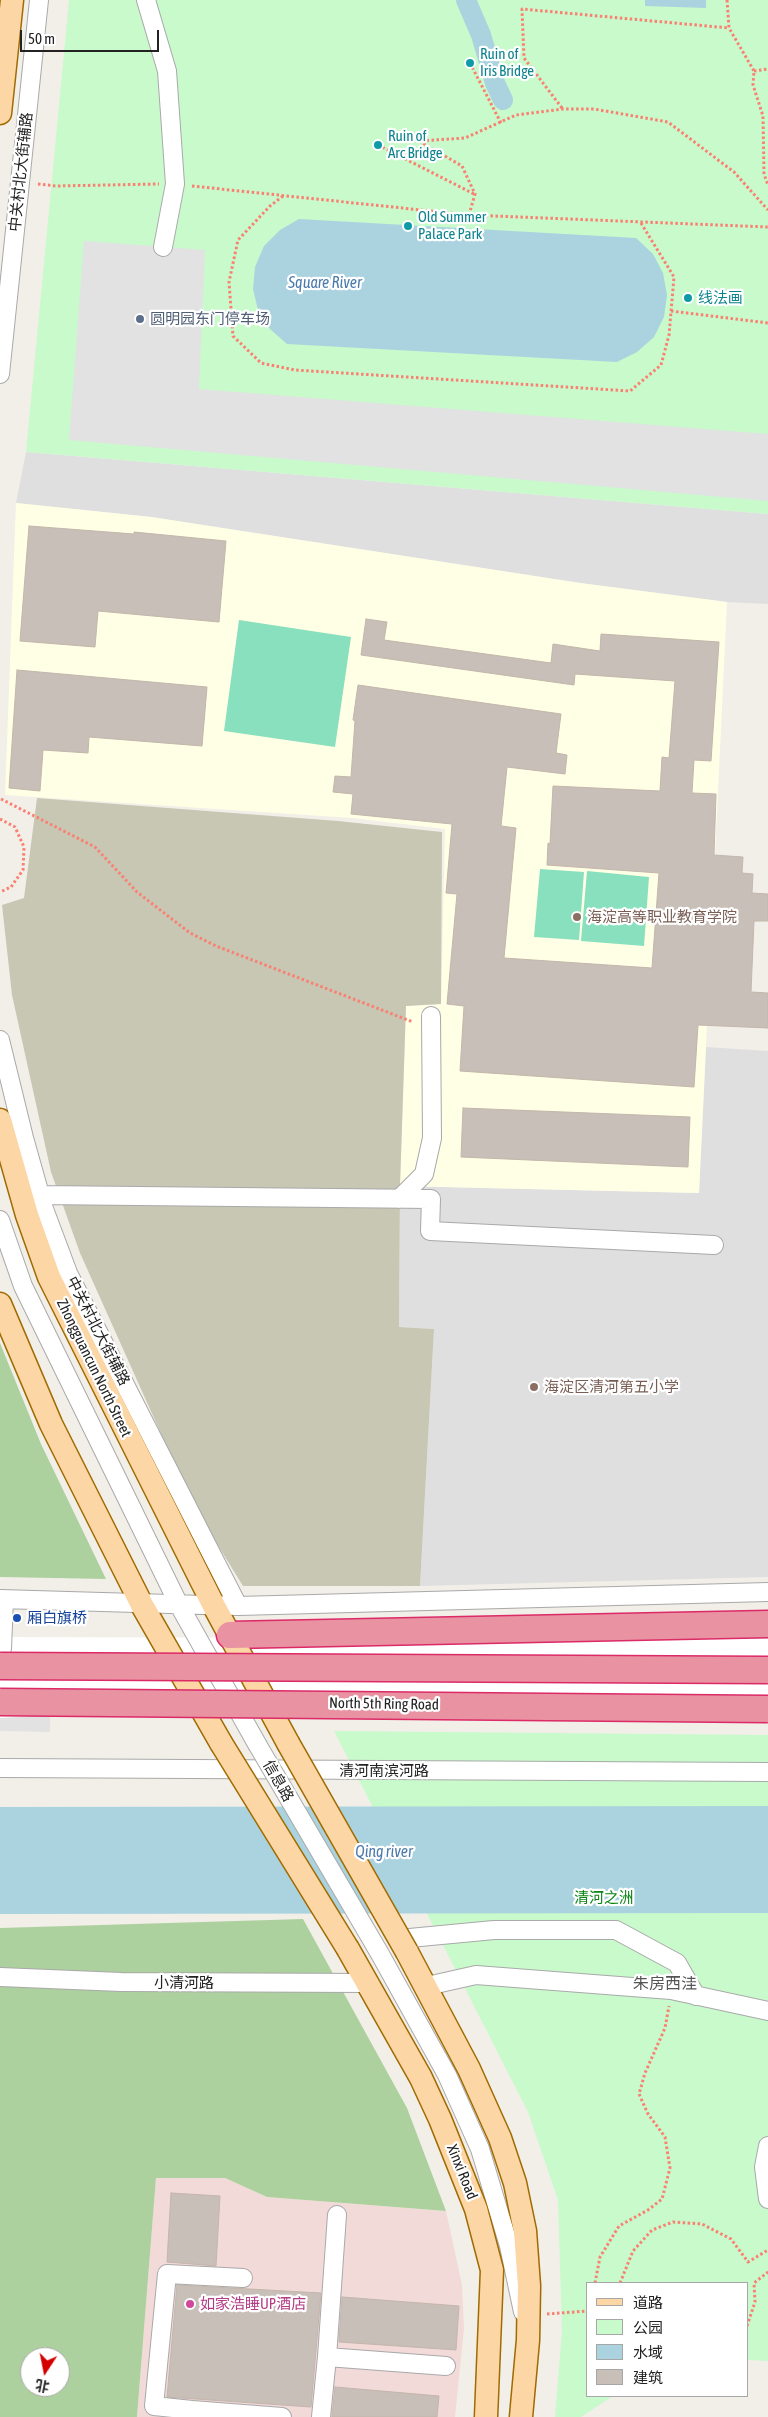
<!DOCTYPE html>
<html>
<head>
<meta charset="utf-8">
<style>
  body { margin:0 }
  #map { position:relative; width:768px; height:2417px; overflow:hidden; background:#f2efe9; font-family:"Asap Condensed","Noto Sans SC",sans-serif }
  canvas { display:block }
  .legend { position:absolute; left:586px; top:2282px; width:162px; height:115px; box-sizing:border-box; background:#fff; border:1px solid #a7a7a7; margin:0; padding:6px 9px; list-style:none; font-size:15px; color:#222 }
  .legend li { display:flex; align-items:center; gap:10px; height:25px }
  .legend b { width:25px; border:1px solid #a7a7a7 }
  .north { position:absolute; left:20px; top:2347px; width:50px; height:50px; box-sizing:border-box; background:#fff; border:1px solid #a7a7a7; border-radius:50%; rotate:191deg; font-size:14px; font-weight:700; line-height:20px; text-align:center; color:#222 }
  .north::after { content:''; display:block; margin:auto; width:18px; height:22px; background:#d40000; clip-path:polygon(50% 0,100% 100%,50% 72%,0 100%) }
  .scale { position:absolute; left:20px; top:30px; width:139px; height:22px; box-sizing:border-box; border:2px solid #222; border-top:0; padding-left:6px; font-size:15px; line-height:18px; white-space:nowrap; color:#222; -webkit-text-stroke:4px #fff; paint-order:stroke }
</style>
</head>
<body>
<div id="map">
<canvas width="768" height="2417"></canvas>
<ul class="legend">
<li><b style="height:6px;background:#fcd6a4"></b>道路</li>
<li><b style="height:14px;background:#c8facc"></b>公园</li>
<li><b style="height:14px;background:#aad3df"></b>水域</li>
<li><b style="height:14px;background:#c7bfb8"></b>建筑</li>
</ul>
<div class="north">北</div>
<div class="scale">50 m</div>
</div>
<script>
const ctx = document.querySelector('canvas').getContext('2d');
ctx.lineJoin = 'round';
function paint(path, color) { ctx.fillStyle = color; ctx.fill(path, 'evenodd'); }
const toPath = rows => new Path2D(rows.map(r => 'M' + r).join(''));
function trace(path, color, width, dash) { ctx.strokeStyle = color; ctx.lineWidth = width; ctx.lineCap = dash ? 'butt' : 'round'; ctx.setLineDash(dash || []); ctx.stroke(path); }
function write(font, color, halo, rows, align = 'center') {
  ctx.font = font + ' "Asap Condensed","Noto Sans SC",sans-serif'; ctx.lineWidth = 4.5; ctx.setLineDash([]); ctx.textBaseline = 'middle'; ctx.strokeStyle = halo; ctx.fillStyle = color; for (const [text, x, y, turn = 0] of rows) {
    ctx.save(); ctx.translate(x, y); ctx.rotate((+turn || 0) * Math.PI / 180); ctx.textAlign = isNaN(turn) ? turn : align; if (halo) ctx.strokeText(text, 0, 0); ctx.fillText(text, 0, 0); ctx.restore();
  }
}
paint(toPath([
  [26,452,768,514,768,604,727,602,580,583,151,517,16,503],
  [706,1047,768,1051,768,1577,420,1586,434,1329,399,1327,400,1186,699,1193]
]), '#e0dfdf');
paint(toPath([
  [156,2178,225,2178,267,2197,446,2211,462,2285,464,2328,455,2417,137,2417]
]), '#f2dad9');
paint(toPath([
  [16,503,151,517,580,583,727,602,699,1193,400,1186,406,1006,441,1004,445,829,352,818,5,795]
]), '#ffffe5');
paint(toPath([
  [37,798,338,821,442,832,441,1004,406,1006,400,1186,399,1327,434,1329,420,1586,243,1586,193,1505,80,1253,51,1172,12,995,2,905,24,898]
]), '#c7c7b4');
paint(toPath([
  [0,1343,41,1444,106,1579,0,1577],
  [303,1919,407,2108,446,2211,267,2197,225,2178,156,2178,137,2417,0,2417,0,1928],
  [30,2357,60,2357,60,2387,30,2387]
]), '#add19e');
paint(toPath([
  [69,0,768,0,768,514,26,452],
  [334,1731,768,1735,768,2361,747,2360,747,2283,587,2283,587,2396,613,2396,581,2417,555,2417,562,2331,558,2200,528,2112]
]), '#c8facc');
paint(toPath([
  [239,620,351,637,335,747,224,731],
  [540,869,584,872,579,940,534,937],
  [587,871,649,877,644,946,581,941]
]), '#88e0be');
paint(toPath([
  [84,241,205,250,199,389,768,434,768,501,69,440],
  [0,1649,51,1650,50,1732,0,1731]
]), '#e2e2e2');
paint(toPath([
  [645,0,706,0,706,8,645,6],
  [299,219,636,238,653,254,663,273,667,295,664,317,654,337,637,352,617,362,287,344,270,329,258,310,253,289,255,267,264,246,280,230],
  [768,1806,768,1913,0,1914,0,1807]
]), '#aad3df');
paint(toPath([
  [0,1637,768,1639,768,1715,83,1713,0,1718]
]), '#fff');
trace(toPath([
  [466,0,481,35,495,83,503,100]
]), '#aad3df', 20);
const building = toPath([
  [29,526,134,534,134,532,226,541,219,622,98,611,95,647,20,641,29,526],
  [366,619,387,622,384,640,551,663,553,644,600,651,601,634,719,642,711,761,694,760,692,793,716,794,714,855,743,857,742,873,753,874,752,893,768,894,768,921,754,921,751,992,768,993,768,1028,698,1025,694,1087,460,1071,464,1006,447,1004,457,894,446,893,452,824,351,814,353,794,333,792,335,776,351,777,355,721,353,720,358,685,561,714,556,753,567,755,565,774,507,767,501,826,516,828,504,958,652,968,659,873,547,865,548,843,550,844,553,786,660,791,662,757,669,758,675,681,575,674,574,685,361,655,366,619],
  [17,670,207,687,202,746,89,737,88,753,43,750,40,791,9,788,17,670],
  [463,1108,690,1117,688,1167,461,1157,463,1108],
  [171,2193,220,2196,216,2266,167,2262,171,2193],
  [177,2285,321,2293,311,2407,167,2397,177,2285],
  [342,2297,459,2306,456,2350,339,2342,342,2297],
  [335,2387,439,2396,437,2417,332,2417,335,2387]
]);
paint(building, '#c7bfb8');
trace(building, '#c4b6ab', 1);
const minor = toPath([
  [146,0,167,71,175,184,163,247],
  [0,374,39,0],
  [0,1040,24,1138,44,1209,68,1273,238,1606],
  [40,1195,431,1199,430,1231,714,1245],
  [399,1199,424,1174,432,1138,431,1016],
  [0,1220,23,1286,179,1605,257,1744],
  [0,1599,238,1606,768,1592],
  [2,1649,4,1599],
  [0,1768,768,1772],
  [399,1939,494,1930,616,1930,677,1963,696,1996],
  [380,1954,447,2075,480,2149,509,2246,523,2312],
  [0,1977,121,1982,369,1983],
  [427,1986,476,1975,671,1990,768,2011],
  [768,2146,764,2167,768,2199],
  [327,2357,337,2215],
  [192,2410,154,2406,167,2274,243,2278],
  [191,2417,192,2410,282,2417],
  [321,2417,327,2357,446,2366]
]);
const major = toPath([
  [0,113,12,0],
  [0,1120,27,1215,49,1277,214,1606,288,1743],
  [0,1304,51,1424,142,1605,221,1743],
  [348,1949,421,2078,440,2119,476,2209,492,2270,486,2417],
  [407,1952,469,2069,500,2138,515,2183,525,2231,529,2286,528,2340,521,2417]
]);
const highway = toPath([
  [230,1635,768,1624]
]);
trace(minor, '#a9a9a9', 20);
trace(major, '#a06b00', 25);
trace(highway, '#dc2a67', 29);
trace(toPath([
  [727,0,729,28,754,71,753,85,763,116,764,174,768,185],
  [470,63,501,123],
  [754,71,768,69],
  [562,108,524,58,522,9,729,28],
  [378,145,474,194],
  [38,184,56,186,159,184],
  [192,186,469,215,768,227],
  [283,196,270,206,238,240,229,282,233,336,261,363,295,370,630,391,661,365,669,335,674,277,641,223],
  [469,215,475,194,462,166,419,141,465,138,516,115,563,109,594,109,668,122,734,172,768,210],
  [671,311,768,323],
  [1,799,95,847,137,892,190,933,216,946,413,1022],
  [0,819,15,827,24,847,23,870,11,887,0,892],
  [595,2283,600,2257,619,2226,648,2210,662,2199,670,2168,665,2137,648,2114,639,2094,645,2073,665,2028,669,2006],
  [620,2283,633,2251,652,2230,673,2222,702,2224,731,2239,748,2262,768,2250],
  [547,2314,587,2311],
  [747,2326,755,2302,754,2283,768,2272]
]), '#fa8072', 3, [2.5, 2.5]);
trace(minor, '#fff', 18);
trace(major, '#fcd6a4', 22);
trace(highway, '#e892a2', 26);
const minorBridge = toPath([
  [257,1744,380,1954]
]);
const majorBridge = toPath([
  [221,1743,348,1949],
  [288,1743,407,1952]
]);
const highwayBridge = toPath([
  [0,1666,768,1670],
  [0,1702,768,1709]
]);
trace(minorBridge, '#a9a9a9', 20, []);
trace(majorBridge, '#a06b00', 25, []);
trace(highwayBridge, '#dc2a67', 29, []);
trace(minorBridge, '#fff', 18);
trace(majorBridge, '#fcd6a4', 22);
trace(highwayBridge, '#e892a2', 26);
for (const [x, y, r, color] of [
  [470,63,5,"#0f9aa8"],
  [378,145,5,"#0f9aa8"],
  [408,226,5,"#0f9aa8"],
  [688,298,5,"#0f9aa8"],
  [140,319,5,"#5c6f8a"],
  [577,917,5,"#8d6e63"],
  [534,1387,5,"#8d6e63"],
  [17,1618,5,"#1a4fb4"],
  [190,2304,5,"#d1479c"]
]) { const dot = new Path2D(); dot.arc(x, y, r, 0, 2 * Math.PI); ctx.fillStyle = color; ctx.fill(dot); trace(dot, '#fff', 2); }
write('15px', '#0d838f', '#fff', [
  ["Ruin of",480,54],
  ["Iris Bridge",480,71],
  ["Ruin of",388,136],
  ["Arc Bridge",388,153],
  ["Old Summer",418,217],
  ["Palace Park",418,234],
  ["线法画",698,298]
], 'left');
write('15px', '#222', '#fff', [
  ["中关村北大街辅路",21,172,-84],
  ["中关村北大街辅路",98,1331,63],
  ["Zhongguancun North Street",94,1368,64],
  ["North 5th Ring Road",384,1704,1],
  ["清河南滨河路",384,1771],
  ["信息路",278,1781,60],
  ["小清河路",184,1983],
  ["Xinxi Road",462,2172,68]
]);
write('15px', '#4e5e75', '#fff', [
  ["圆明园东门停车场",150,319]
], 'left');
write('15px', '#785e54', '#fff', [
  ["海淀高等职业教育学院",587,917],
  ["海淀区清河第五小学",544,1387]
], 'left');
write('15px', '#164399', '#fff', [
  ["厢白旗桥",27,1618]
], 'left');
write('15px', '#0c8416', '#fff', [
  ["清河之洲",604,1898]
]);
write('15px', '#b23c85', '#fff', [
  ["如家浩睡UP酒店",200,2304]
], 'left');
write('italic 16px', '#4a7aab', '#fff', [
  ["Square River",325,283],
  ["Qing river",384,1852]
]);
write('16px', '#555', '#fff', [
  ["朱房西洼",665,1984]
]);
</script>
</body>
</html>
